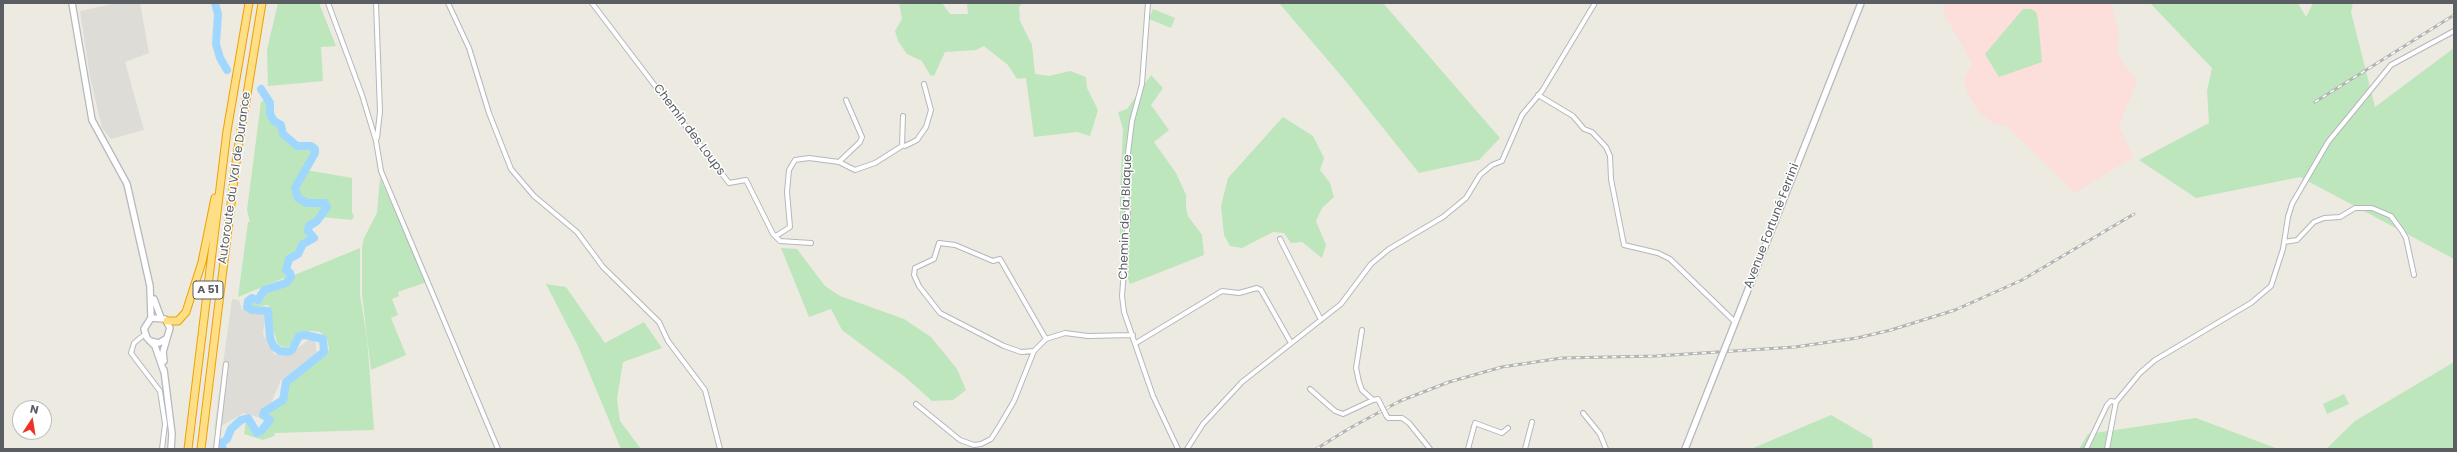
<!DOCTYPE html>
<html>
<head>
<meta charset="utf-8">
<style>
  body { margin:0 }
  #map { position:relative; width:2457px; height:452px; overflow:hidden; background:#edeae1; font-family:Poppins,sans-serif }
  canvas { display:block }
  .frame { position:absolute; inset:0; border:4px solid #5a5e63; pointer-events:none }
  .north { position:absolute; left:12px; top:400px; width:40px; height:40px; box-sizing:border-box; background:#fff; border:1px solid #bdbfc1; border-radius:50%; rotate:12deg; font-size:11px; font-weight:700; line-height:16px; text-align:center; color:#5a5e63 }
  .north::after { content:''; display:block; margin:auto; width:14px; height:18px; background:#ef3225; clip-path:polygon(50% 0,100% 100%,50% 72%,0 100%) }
</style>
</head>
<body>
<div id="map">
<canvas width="2457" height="452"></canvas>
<div class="frame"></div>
<div class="north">N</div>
</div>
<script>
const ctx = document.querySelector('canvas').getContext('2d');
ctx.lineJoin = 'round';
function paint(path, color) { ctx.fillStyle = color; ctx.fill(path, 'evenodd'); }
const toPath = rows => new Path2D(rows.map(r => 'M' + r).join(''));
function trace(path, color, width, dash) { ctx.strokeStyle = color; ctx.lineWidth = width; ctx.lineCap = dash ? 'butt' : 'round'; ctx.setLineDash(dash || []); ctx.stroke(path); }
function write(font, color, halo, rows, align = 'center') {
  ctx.font = font + ' Poppins,sans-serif'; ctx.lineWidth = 3; ctx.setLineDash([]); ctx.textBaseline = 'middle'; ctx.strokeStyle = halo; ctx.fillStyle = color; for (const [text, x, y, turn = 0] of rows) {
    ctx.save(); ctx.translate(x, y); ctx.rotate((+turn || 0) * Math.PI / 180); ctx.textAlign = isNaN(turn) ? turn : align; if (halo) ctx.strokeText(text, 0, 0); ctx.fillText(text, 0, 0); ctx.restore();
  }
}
paint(toPath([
  [118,3,140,3,149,53,125,62,144,130,111,139,102,128,90,77,80,11],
  [232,299,239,300,242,309,266,315,263,334,274,354,288,356,308,340,315,340,317,353,281,380,264,419,244,413,214,430]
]), '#dedcd6');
paint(toPath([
  [1943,3,2111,3,2119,35,2117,54,2137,81,2119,126,2133,157,2075,193,2005,125,1994,124,1979,112,1967,92,1964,79,1972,63,1945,16]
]), '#fcdedb');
paint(toPath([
  [278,3,319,3,336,46,321,47,323,81,268,86,267,50],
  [899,3,942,3,950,14,968,14,967,3,1022,3,1019,7,1020,21,1032,45,1035,74,1049,76,1070,71,1086,77,1087,88,1098,110,1090,136,1077,132,1034,137,1026,78,1017,79,1008,65,984,46,976,50,945,52,934,76,930,75,922,61,907,54,898,41,895,31,902,19],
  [1279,3,1383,3,1500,138,1479,160,1419,173,1344,79],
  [2150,3,2298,3,2306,17,2313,3,2353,3,2351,12,2375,107,2454,48,2454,259,2300,177,2196,198,2139,160,2209,123,2207,91,2212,68],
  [1153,9,1175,18,1171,28,1149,19],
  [2023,9,2031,9,2036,12,2038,19,2042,62,1999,77,1985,54],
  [1151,75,1163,88,1151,105,1169,130,1154,142,1176,173,1186,195,1186,208,1188,216,1202,235,1204,255,1130,284,1120,259,1120,193,1123,129,1118,112,1127,109],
  [268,99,270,116,280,127,284,137,296,146,310,147,314,151,293,188,296,197,307,204,322,204,326,207,308,228,308,233,312,238,303,243,296,253,287,260,285,269,289,276,238,297,248,222,250,222,247,210,261,102],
  [1283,117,1313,136,1324,158,1320,170,1330,183,1334,197,1322,208,1316,221,1326,245,1322,258,1302,242,1291,243,1284,233,1273,232,1242,248,1230,246,1224,235,1221,206,1228,178],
  [306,170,352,178,352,213,354,216,352,220,321,217,329,208,326,203,308,202,301,198,296,188],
  [380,178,427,282,398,292,399,296,392,299,398,315,391,318,406,355,371,370,362,294,362,248,364,238,377,213],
  [360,248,360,295,367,338,374,430,275,433,274,436,263,440,244,434,246,420,256,434,260,434,272,419,264,413,279,406,284,400,286,384,327,355,329,348,327,338,320,332,312,331,303,332,287,348,278,345,272,326,270,307,267,305,254,308,249,306,249,302,260,300,265,291,286,284,292,276],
  [781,248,797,249,825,286,840,296,904,319,931,337,957,369,966,390,953,400,932,401,905,377,842,330,831,309,809,317],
  [546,284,566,287,605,343,644,322,662,348,623,362,617,399,620,421,641,449,621,449,578,346],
  [2454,362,2454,449,2326,449,2355,421],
  [2344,394,2349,404,2327,414,2323,404],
  [1831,415,1872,439,1873,449,1751,449],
  [2196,418,2278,449,2079,449,2088,434]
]), '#bde6bc');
trace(toPath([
  [215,3,218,14,216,44,220,58,227,70],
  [223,449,221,444,227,439,231,429,241,420,248,418,257,433,261,431,270,420,263,415,264,412,283,400,286,382,324,352,323,339,305,335,299,336,292,350,288,352,280,351,274,347,270,338,268,311,252,310,247,307,248,301,252,298,258,300,264,290,286,283,291,277,290,273,286,270,289,259,298,254,303,244,314,238,308,231,309,226,317,221,327,207,325,203,307,203,298,198,295,188,315,153,315,149,311,146,297,146,283,134,281,125,274,121,270,114,270,103,261,89]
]), '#9fd7ff', 8);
const minor = toPath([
  [328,3,362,95,376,141,381,171,498,449],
  [376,3,380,112,377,138],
  [448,3,469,48,489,113,511,169,534,196,577,232,603,267,659,322,668,341,705,390,720,449],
  [592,3,729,183,746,180,773,234,780,241,811,243],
  [1148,3,1142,84,1132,121,1125,177,1128,217,1122,296,1124,312,1153,396,1178,449],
  [1538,95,1573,116,1584,129,1592,132,1606,147,1610,156,1611,179,1624,245,1658,253,1670,259,1735,322],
  [902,145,905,146,917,140,926,127,931,110,924,84],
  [839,162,855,170,875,163,902,146,903,116],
  [776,236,790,227,787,192,789,170,795,160,809,158,839,162,860,142,862,137,846,100],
  [1280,239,1321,320],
  [2284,242,2297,240,2314,222,2324,218,2340,217,2355,208,2372,208,2391,216,2402,231,2406,238,2414,275],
  [1362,330,1356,368,1359,382,1362,390,1373,400,1378,399,1380,403],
  [145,334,134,343,131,353,160,391,165,424,162,449],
  [1136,343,1222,291,1239,293,1257,288,1261,290,1291,343],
  [1034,351,1021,352,1004,346,940,313,919,286,914,275,915,268,934,259,939,243,955,245,993,261,1000,259,1046,339],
  [1310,389,1335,411,1343,414,1373,400],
  [916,404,960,440,974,445,981,444,991,439,1000,425,1014,401,1034,351,1046,339,1065,333,1088,336,1133,335],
  [1583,413,1600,434,1606,449],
  [1386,415,1388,418,1402,418,1409,423,1430,449],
  [216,449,226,364],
  [1187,449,1203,424,1242,382,1341,304,1371,264,1389,249,1443,217,1466,198,1480,175,1492,165,1502,161,1522,115,1542,91,1595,3],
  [1468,449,1475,423,1502,433,1508,428],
  [1525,449,1532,422],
  [2086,449,2107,405,2111,401,2116,402,2140,373,2155,360,2251,303,2271,286,2283,249,2288,217,2292,204,2328,142,2391,65,2454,31],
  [2107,449,2116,402]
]);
const secondary = toPath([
  [72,3,92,120,127,184,150,286,151,318],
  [154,299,161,318],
  [150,341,159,343,167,338,170,328,165,319,151,318,144,329,147,338,155,346,164,372],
  [1727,343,1861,3],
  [164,361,163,352,167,338],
  [164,370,172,434,171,449],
  [1685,449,1719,363]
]);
const motorway = toPath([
  [167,321,178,321,186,312,202,262,215,198],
  [188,449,227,131,249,3],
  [201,449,237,155,262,3]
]);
trace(minor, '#b4b7bc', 6);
trace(secondary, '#b5b8be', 8);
trace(motorway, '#eea000', 9);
trace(minor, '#fff', 4);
trace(secondary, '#fff', 5.5);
trace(motorway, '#ffdf86', 7);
const rail = toPath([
  [2315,102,2454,15],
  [1316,449,1350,428,1400,401,1449,382,1502,367,1562,358,1656,356,1795,347,1857,338,1891,330,1955,310,2022,280,2134,214]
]);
trace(rail, '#b3b4b4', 3);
trace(rail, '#fff', 1.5, [4.5]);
const minorBridge = toPath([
  [1380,403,1386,415]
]);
const secondaryBridge = toPath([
  [1719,363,1727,343]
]);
trace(minorBridge, '#b4b7bc', 6, []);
trace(secondaryBridge, '#b5b8be', 8, []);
trace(minorBridge, '#fff', 4);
trace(secondaryBridge, '#fff', 5.5);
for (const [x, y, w] of [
  [208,290,30]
]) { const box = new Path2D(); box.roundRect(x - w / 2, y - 9, w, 18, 3); ctx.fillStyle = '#fff'; ctx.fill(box); trace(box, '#5a5e63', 1); }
write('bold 11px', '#5a5e63', null, [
  ["A 51",208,290]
]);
write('12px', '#5a5e63', '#fff', [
  ["Chemin des Loups",689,130,53],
  ["Autoroute du Val de Durance",235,178,-82],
  ["Chemin de la Blaque",1126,217,-88],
  ["Avenue Fortuné Ferrini",1772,226,-69]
]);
</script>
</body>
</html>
